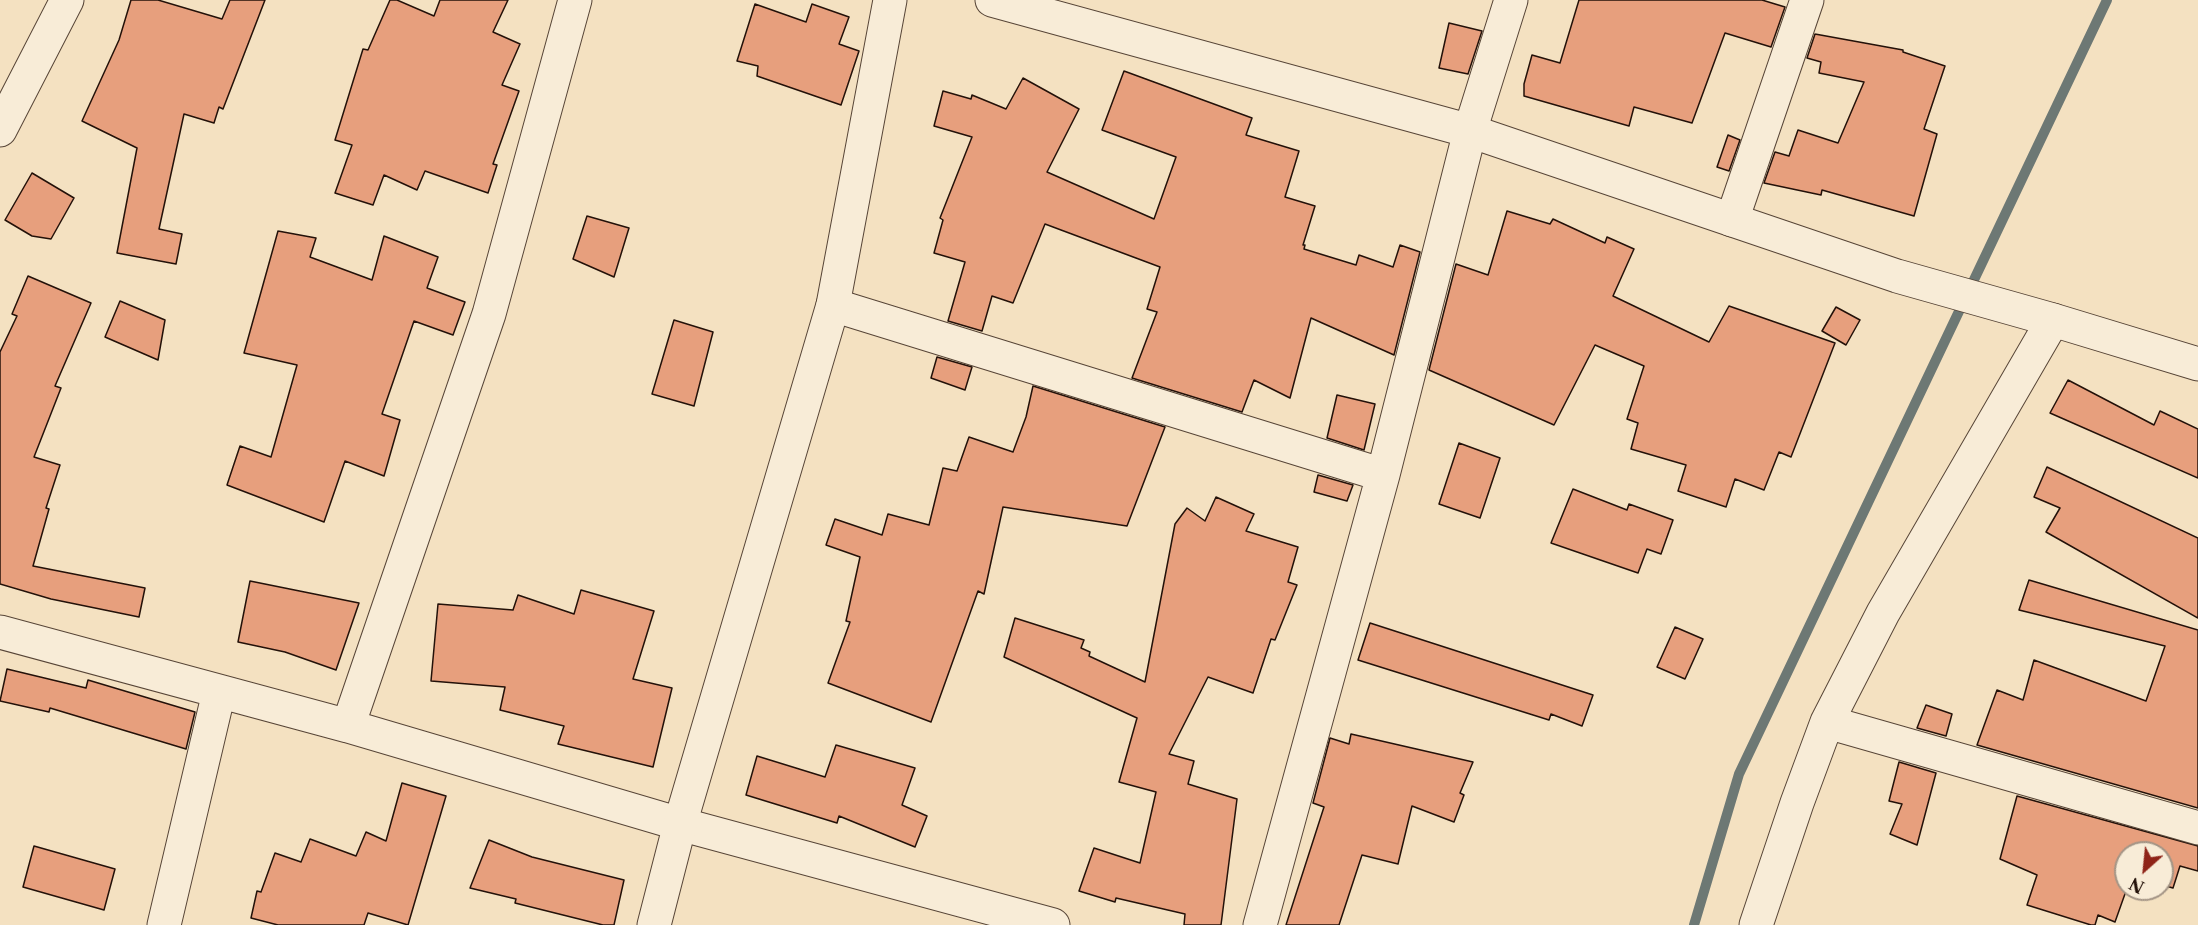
<!DOCTYPE html>
<html>
<head>
<meta charset="utf-8">
<style>
  body { margin:0 }
  #map { position:relative; width:2198px; height:925px; overflow:hidden; background:#f4e1c1; font-family:"Libre Caslon Text",serif }
  canvas { display:block }
  .north { position:absolute; left:2114px; top:841px; width:60px; height:60px; box-sizing:border-box; background:#f8ecd7; border:2px solid #a39485; border-radius:50%; rotate:207deg; font-size:16px; font-weight:700; line-height:24px; text-align:center; color:#231109 }
  .north::after { content:''; display:block; margin:auto; width:21px; height:27px; background:#8f2418; clip-path:polygon(50% 0,100% 100%,50% 72%,0 100%) }
</style>
</head>
<body>
<div id="map">
<canvas width="2198" height="925"></canvas>
<div class="north">N</div>
</div>
<script>
const ctx = document.querySelector('canvas').getContext('2d');
ctx.lineJoin = 'round';
const toPath = rows => new Path2D(rows.map(r => 'M' + r).join(''));
function trace(path, color, width, dash) { ctx.strokeStyle = color; ctx.lineWidth = width; ctx.lineCap = dash ? 'butt' : 'round'; ctx.setLineDash(dash || []); ctx.stroke(path); }
function paint(path, color) { ctx.fillStyle = color; ctx.fill(path, 'evenodd'); }
trace(toPath([
  [1694,925,1739,774,2107,0]
]), '#6d7874', 10);
const building = toPath([
  [131,0,158,0,222,19,230,0,265,0,223,109,219,107,214,123,184,114,159,229,182,234,176,264,117,253,137,148,82,121,119,40,131,0],
  [390,0,397,0,434,16,440,0,508,0,493,32,520,44,502,85,519,91,493,164,497,165,488,193,425,171,417,190,384,175,373,205,335,193,352,145,335,140,363,49,368,50,390,0],
  [1579,0,1762,0,1785,7,1771,47,1725,33,1692,123,1634,107,1629,126,1524,96,1524,84,1532,55,1560,63,1579,0],
  [755,4,806,22,812,4,849,17,839,44,859,51,841,105,757,76,758,66,737,61,755,4],
  [1449,23,1482,31,1468,74,1439,68,1449,23],
  [1815,34,1903,50,1903,52,1945,66,1924,129,1937,134,1914,216,1822,190,1821,195,1764,183,1775,152,1789,156,1798,130,1838,143,1864,82,1819,73,1821,62,1807,58,1815,34],
  [1124,71,1252,118,1246,135,1299,151,1285,197,1315,206,1303,245,1305,245,1304,249,1356,265,1359,255,1393,267,1400,245,1420,252,1394,355,1311,318,1290,398,1254,380,1242,412,1132,378,1157,312,1147,309,1160,267,1045,224,1013,303,992,296,982,331,948,321,965,262,934,253,943,220,940,218,972,137,934,126,943,91,971,99,972,95,1006,109,1023,78,1079,109,1047,172,1154,219,1176,157,1102,130,1124,71],
  [1728,135,1740,140,1729,171,1717,167,1728,135],
  [32,173,74,198,51,239,32,236,5,220,32,173],
  [1507,211,1550,224,1553,219,1605,243,1607,237,1634,249,1613,296,1709,342,1729,306,1835,343,1791,457,1779,452,1764,490,1735,479,1726,507,1678,491,1686,465,1631,449,1638,423,1627,419,1644,366,1595,345,1554,425,1429,370,1456,264,1488,275,1507,211],
  [587,216,629,228,614,277,573,259,587,216],
  [278,231,316,238,310,257,372,280,384,236,438,257,427,288,465,302,453,335,414,321,382,414,400,420,384,476,345,461,324,522,227,485,240,446,271,457,297,365,244,353,278,231],
  [28,276,91,303,55,386,61,388,34,457,60,465,46,508,49,509,33,566,145,588,139,617,51,599,0,584,0,352,17,316,12,314,28,276],
  [120,301,165,320,158,360,105,337,120,301],
  [1836,307,1860,320,1846,345,1822,331,1836,307],
  [674,320,713,332,694,406,652,394,674,320],
  [937,357,972,367,965,390,931,378,937,357],
  [2068,380,2154,425,2160,411,2198,429,2198,478,2050,413,2068,380],
  [1033,386,1165,427,1127,526,1003,507,984,594,978,591,931,722,828,683,850,622,846,621,860,557,826,545,835,519,882,535,888,514,929,525,943,468,957,471,969,437,1013,452,1026,417,1033,386],
  [1337,395,1375,404,1364,450,1327,438,1337,395],
  [1459,443,1500,458,1480,518,1439,504,1459,443],
  [2047,467,2198,538,2198,618,2046,532,2060,508,2034,497,2047,467],
  [1318,475,1353,485,1347,501,1314,492,1318,475],
  [1573,489,1627,510,1629,504,1673,520,1661,554,1647,549,1638,573,1551,543,1573,489],
  [1216,497,1254,514,1246,531,1298,547,1288,582,1297,585,1275,640,1271,639,1253,693,1208,677,1169,754,1194,761,1188,784,1237,799,1221,925,1184,925,1185,914,1116,898,1115,902,1079,891,1094,848,1140,863,1156,792,1119,782,1137,718,1004,657,1015,618,1084,640,1081,648,1090,652,1089,656,1145,682,1175,524,1187,508,1205,521,1216,497],
  [2029,580,2198,630,2198,808,1977,745,1997,690,2023,700,2034,660,2146,701,2165,646,2019,610,2029,580],
  [250,581,359,603,336,670,285,652,238,642,250,581],
  [581,590,654,611,633,679,672,688,653,767,558,744,564,726,500,710,505,687,431,681,438,604,513,610,518,595,574,614,581,590],
  [1370,623,1593,695,1582,726,1551,714,1549,720,1358,660,1370,623],
  [1675,627,1703,639,1685,679,1657,667,1675,627],
  [7,669,86,688,88,680,195,712,186,749,50,708,49,712,0,701,7,669],
  [1926,705,1952,714,1946,736,1917,728,1926,705],
  [1351,734,1473,762,1460,793,1464,795,1454,822,1412,806,1398,864,1362,855,1339,925,1286,925,1324,807,1313,803,1330,738,1349,744,1351,734],
  [836,745,915,768,902,805,927,816,915,847,839,816,837,823,746,795,757,756,825,777,836,745],
  [1899,762,1936,773,1917,845,1890,834,1902,804,1889,801,1899,762],
  [402,783,446,796,408,925,368,913,364,925,278,925,251,918,257,891,261,892,275,853,301,862,310,839,356,856,366,832,386,841,402,783],
  [2017,796,2198,846,2198,871,2180,866,2173,888,2162,885,2162,853,2126,853,2126,891,2115,922,2098,915,2095,925,2091,925,2027,905,2037,875,2000,859,2017,796],
  [489,840,532,857,624,880,614,925,603,925,515,903,516,899,470,888,489,840],
  [34,846,115,869,104,910,23,887,34,846]
]);
paint(building, '#e79f7d');
trace(building, '#231109', 1.5);
const minor = toPath([
  [0,130,67,0],
  [1732,220,1807,0],
  [833,305,1383,475],
  [0,632,348,726,680,824,1053,925],
  [1827,722,2198,828],
  [348,726,489,314,575,0],
  [164,925,219,692],
  [1260,925,1383,475,1470,131,1511,0],
  [1756,925,1797,803,1827,722,1883,613,2053,320]
]);
const tertiary = toPath([
  [992,0,1470,131,1897,276,2053,320,2198,364],
  [654,925,680,824,833,305,890,0]
]);
trace(minor, '#574537', 35);
trace(tertiary, '#574537', 35);
trace(minor, '#f8ecd7', 33);
trace(tertiary, '#f8ecd7', 33);
</script>
</body>
</html>
